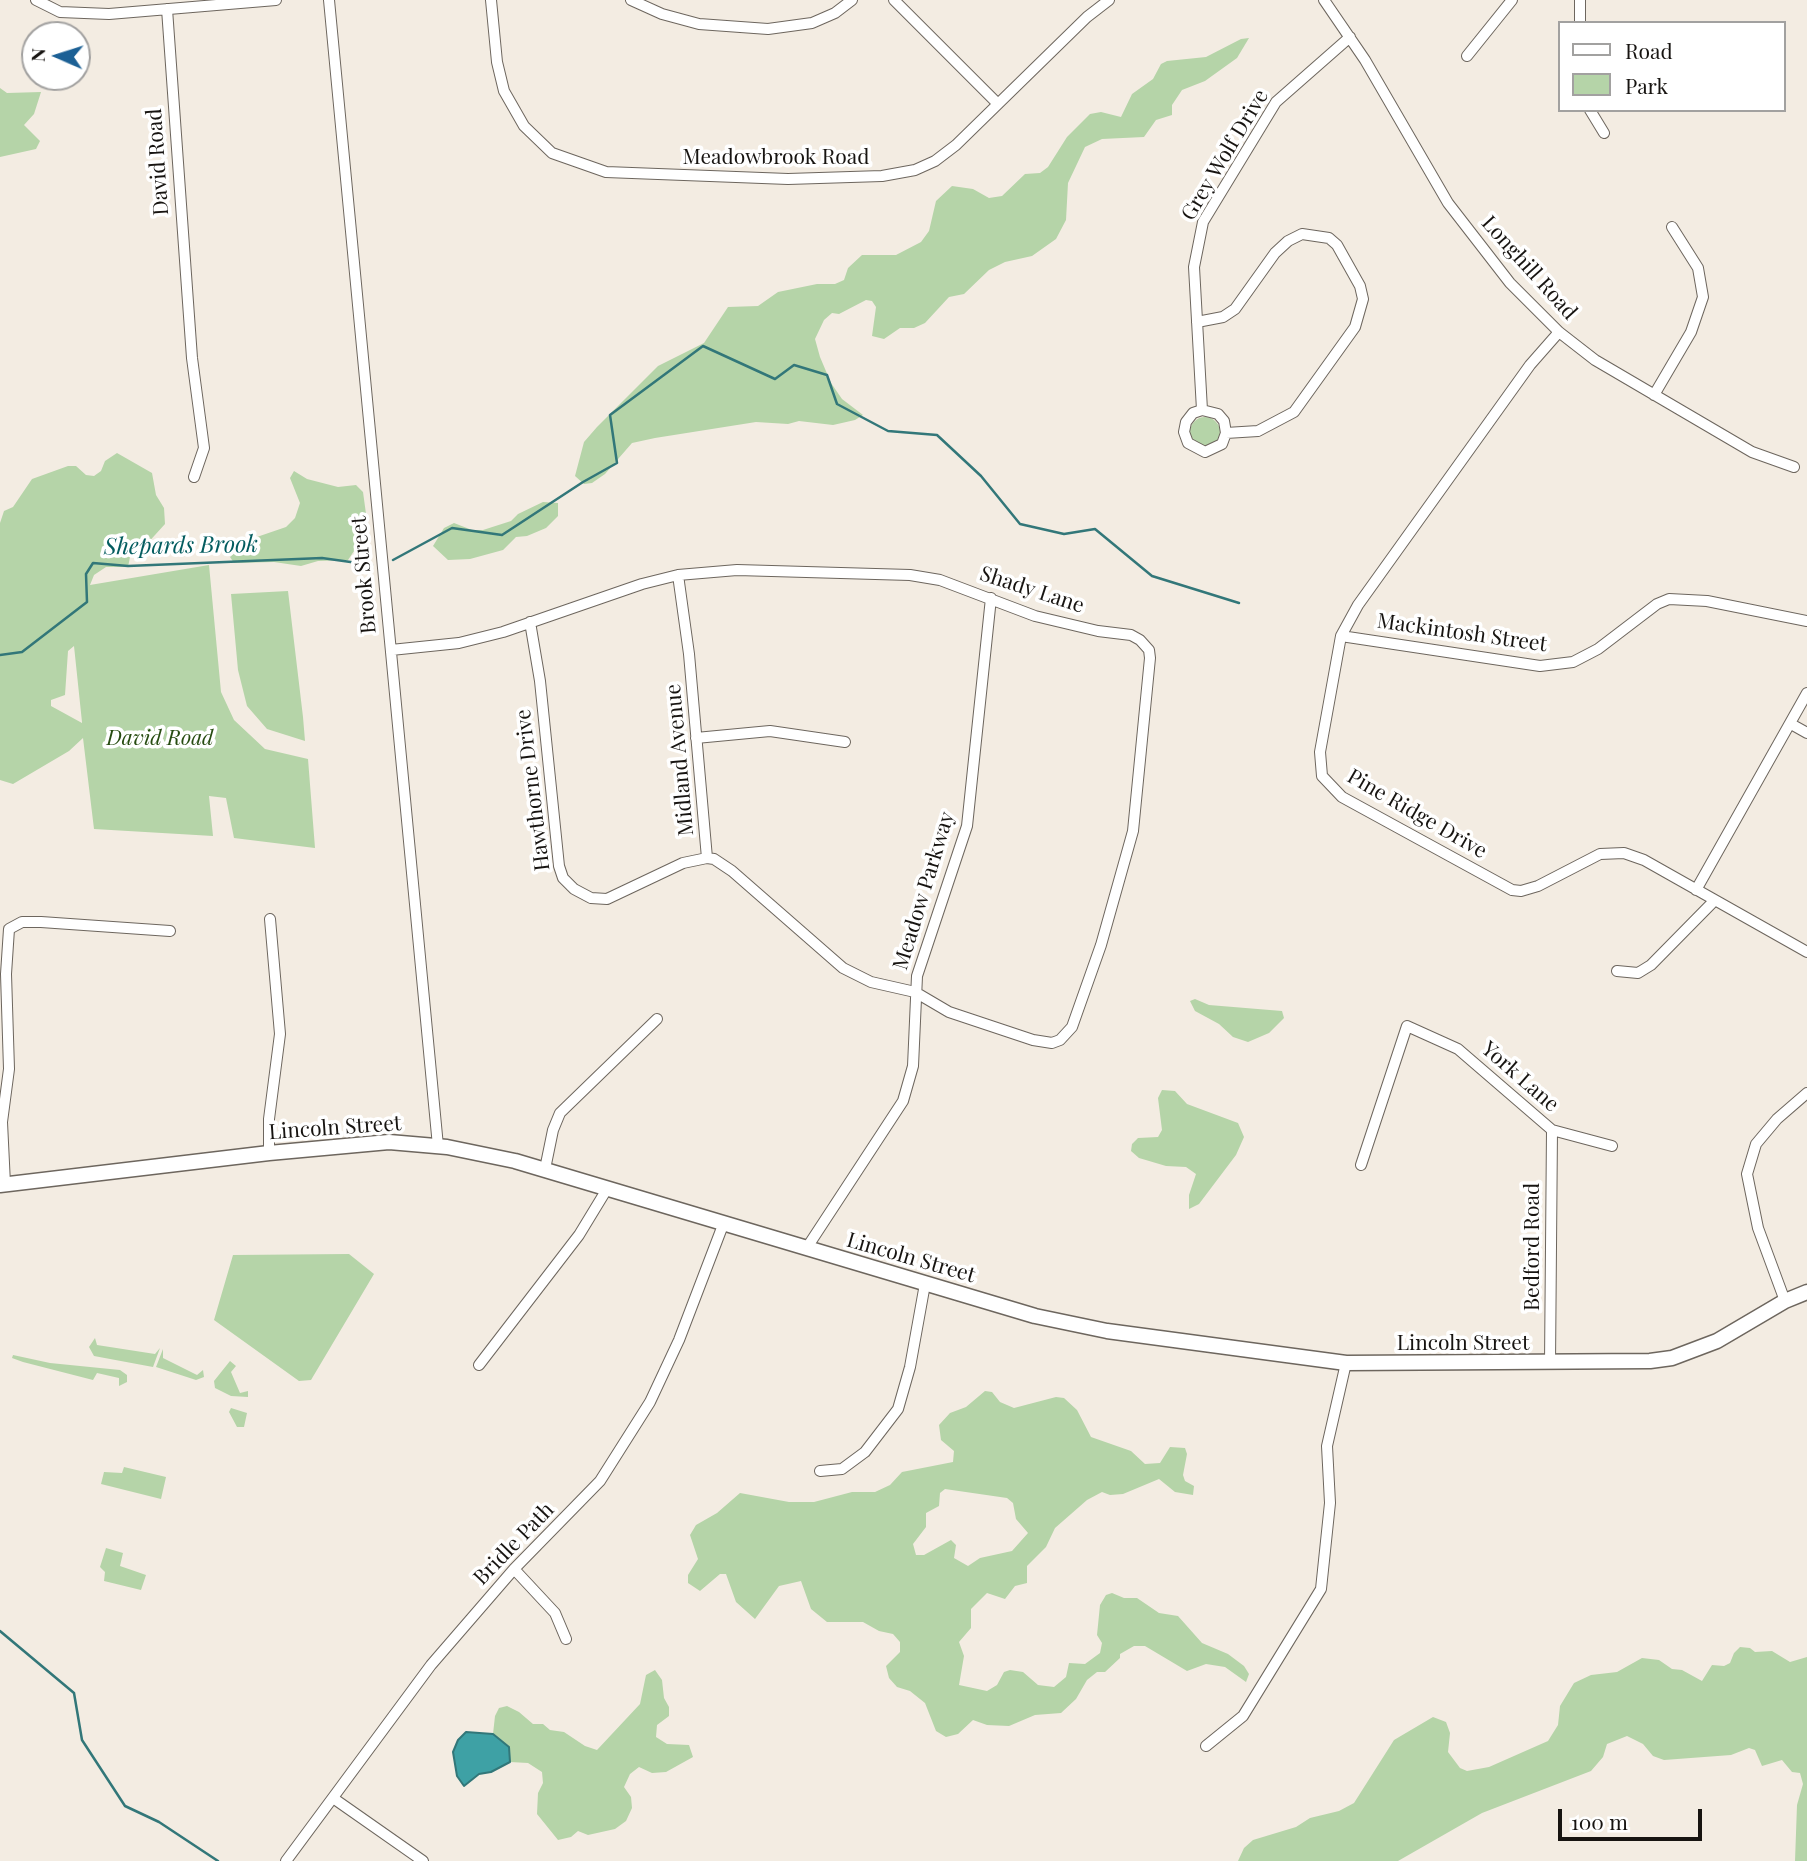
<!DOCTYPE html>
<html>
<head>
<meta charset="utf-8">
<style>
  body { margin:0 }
  #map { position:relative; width:1807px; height:1861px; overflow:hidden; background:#f3ece2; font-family:"Playfair Display",serif }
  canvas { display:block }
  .legend { position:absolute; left:1558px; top:21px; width:228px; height:91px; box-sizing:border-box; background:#fff; border:2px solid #a2a1a0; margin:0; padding:9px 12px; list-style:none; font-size:21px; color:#171411 }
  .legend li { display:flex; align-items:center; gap:14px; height:35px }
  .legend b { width:35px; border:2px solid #a2a1a0 }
  .north { position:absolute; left:21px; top:21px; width:70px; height:70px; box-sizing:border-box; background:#fff; border:2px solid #a2a1a0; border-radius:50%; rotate:273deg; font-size:19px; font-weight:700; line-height:28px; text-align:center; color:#171411 }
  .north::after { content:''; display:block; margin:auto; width:24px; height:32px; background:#1c6095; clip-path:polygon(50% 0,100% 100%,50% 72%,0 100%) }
  .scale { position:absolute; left:1558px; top:1809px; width:144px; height:32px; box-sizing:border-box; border:4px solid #171411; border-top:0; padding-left:9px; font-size:21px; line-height:24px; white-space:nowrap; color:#171411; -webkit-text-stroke:5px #fff; paint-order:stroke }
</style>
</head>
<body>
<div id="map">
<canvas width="1807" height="1861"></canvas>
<ul class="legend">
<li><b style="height:9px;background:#fff"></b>Road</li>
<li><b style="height:19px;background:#b5d4a8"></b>Park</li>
</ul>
<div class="north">N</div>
<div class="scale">100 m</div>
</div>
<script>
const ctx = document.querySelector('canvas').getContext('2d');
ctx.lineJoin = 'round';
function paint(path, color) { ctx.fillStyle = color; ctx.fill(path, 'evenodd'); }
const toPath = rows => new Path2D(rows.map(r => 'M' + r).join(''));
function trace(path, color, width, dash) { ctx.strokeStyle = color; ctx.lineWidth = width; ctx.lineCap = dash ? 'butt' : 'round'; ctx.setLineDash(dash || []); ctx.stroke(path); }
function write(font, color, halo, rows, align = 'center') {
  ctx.font = font + ' "Playfair Display",serif'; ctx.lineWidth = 7; ctx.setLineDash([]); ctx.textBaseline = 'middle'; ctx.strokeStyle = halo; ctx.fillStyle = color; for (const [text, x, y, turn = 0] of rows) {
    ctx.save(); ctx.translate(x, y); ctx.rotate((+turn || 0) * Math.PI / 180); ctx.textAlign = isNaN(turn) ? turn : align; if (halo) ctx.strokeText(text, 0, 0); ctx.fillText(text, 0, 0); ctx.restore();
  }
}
paint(toPath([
  [1249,38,1237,58,1205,81,1182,90,1172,105,1172,115,1156,120,1144,137,1102,139,1085,147,1068,183,1066,220,1056,239,1032,256,1005,262,989,270,964,294,949,297,925,323,914,328,900,328,884,339,872,336,876,307,872,301,866,300,839,314,832,313,824,320,815,339,820,357,831,383,842,399,863,415,855,420,833,425,799,421,788,424,756,422,655,438,632,443,605,474,592,483,584,484,575,476,584,442,597,427,658,366,704,343,728,307,758,306,778,292,817,284,835,284,844,280,848,268,862,255,896,255,921,242,929,231,936,201,952,186,973,189,989,198,1002,196,1025,174,1040,173,1048,167,1067,137,1090,114,1101,112,1121,117,1132,94,1153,79,1161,64,1167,61,1206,57,1241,39],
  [0,88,7,93,41,92,34,114,24,125,40,141,36,149,0,157],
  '1190 432a15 15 0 1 1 30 0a15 15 0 1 1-30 0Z',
  [117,453,152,473,156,495,164,508,165,524,145,546,131,552,128,567,106,567,94,575,90,585,209,565,221,692,234,720,265,749,308,759,315,848,234,838,226,798,209,796,213,836,94,829,83,738,69,751,13,784,0,780,0,523,4,511,13,507,32,479,68,466,76,466,86,475,94,476,101,471,105,461],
  [74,646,82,722,82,723,51,706,51,700,65,695,68,651],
  [294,471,307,479,338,487,356,485,363,492,367,521,362,539,348,560,318,561,301,566,274,562,234,563,230,557,251,539,286,527,295,518,300,503,290,478],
  [543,502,558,503,558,516,546,528,527,536,516,537,503,550,470,559,448,560,433,546,444,528,454,523,472,530,483,530,511,521,518,514],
  [288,591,303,717,305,741,267,729,247,706,238,670,231,594],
  [1195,999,1209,1005,1282,1011,1284,1018,1269,1033,1248,1042,1233,1037,1219,1024,1195,1011,1190,1001],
  [1162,1090,1175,1091,1187,1104,1238,1123,1244,1137,1236,1155,1199,1204,1189,1209,1189,1195,1196,1174,1186,1167,1166,1166,1139,1158,1131,1151,1132,1144,1138,1138,1158,1137,1162,1130,1158,1098],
  [349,1254,374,1274,311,1380,299,1381,214,1320,233,1255],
  [95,1338,97,1345,155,1354,160,1348,153,1367,94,1356,89,1347],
  [163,1349,163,1358,197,1375,203,1370,204,1377,196,1380,156,1367],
  [13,1355,50,1363,120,1370,127,1375,127,1382,119,1386,119,1378,97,1373,93,1380,23,1362,12,1358],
  [230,1361,236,1366,231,1372,240,1393,248,1391,248,1397,231,1396,215,1388,214,1381],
  [985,1391,992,1392,1000,1402,1014,1408,1056,1397,1064,1398,1077,1410,1091,1437,1131,1451,1145,1464,1160,1463,1170,1447,1185,1448,1187,1454,1183,1475,1185,1481,1194,1486,1193,1495,1175,1492,1159,1479,1123,1494,1110,1495,1102,1492,1087,1500,1055,1528,1046,1547,1027,1566,1027,1583,1015,1586,1005,1599,987,1593,971,1609,971,1628,959,1642,964,1656,959,1685,987,1691,997,1685,1004,1672,1010,1670,1023,1672,1038,1685,1054,1687,1066,1677,1069,1663,1085,1664,1100,1653,1102,1643,1097,1635,1100,1605,1106,1595,1112,1593,1124,1598,1137,1598,1159,1613,1178,1616,1202,1643,1228,1654,1244,1666,1249,1674,1246,1682,1225,1667,1206,1664,1187,1671,1145,1646,1134,1646,1120,1654,1120,1658,1105,1672,1097,1672,1087,1680,1076,1699,1061,1713,1035,1715,1009,1726,987,1725,973,1720,958,1734,946,1737,936,1731,925,1703,910,1691,897,1687,889,1678,886,1666,900,1652,900,1642,893,1634,879,1631,863,1622,827,1622,811,1609,801,1581,779,1586,755,1619,736,1602,726,1574,720,1574,700,1591,688,1583,688,1575,698,1559,690,1535,696,1525,717,1513,740,1493,789,1502,814,1502,852,1492,875,1492,890,1485,902,1472,953,1462,954,1451,941,1440,939,1425,950,1413,966,1407],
  [945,1489,1007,1498,1013,1503,1016,1519,1028,1533,1012,1551,980,1558,968,1566,954,1558,956,1545,951,1540,924,1555,916,1555,913,1544,926,1527,926,1513,939,1506,940,1493],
  [231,1408,247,1413,244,1427,237,1427,229,1412],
  [124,1467,166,1477,161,1499,101,1484,104,1472,122,1473],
  [106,1548,123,1553,120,1566,146,1575,141,1590,104,1581,105,1572,100,1567],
  [1740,1647,1750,1648,1755,1652,1772,1651,1790,1662,1807,1657,1807,1861,1795,1861,1797,1805,1803,1784,1800,1773,1792,1772,1782,1760,1762,1766,1755,1750,1749,1748,1731,1755,1664,1760,1653,1756,1643,1744,1627,1736,1607,1744,1603,1757,1591,1771,1482,1813,1398,1861,1238,1861,1244,1848,1253,1840,1296,1827,1310,1818,1339,1811,1354,1803,1394,1740,1433,1717,1446,1722,1450,1733,1448,1752,1460,1768,1467,1771,1489,1767,1548,1741,1558,1725,1560,1706,1574,1683,1591,1675,1617,1672,1642,1658,1659,1660,1672,1669,1682,1670,1702,1681,1712,1665,1724,1666,1730,1663,1734,1653],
  [655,1670,662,1680,664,1698,669,1707,669,1716,657,1725,656,1737,667,1744,689,1745,693,1757,666,1772,652,1773,639,1767,630,1774,624,1787,631,1797,632,1808,626,1821,615,1829,588,1835,578,1831,571,1837,558,1840,537,1814,538,1793,543,1783,542,1772,528,1763,510,1762,509,1747,493,1734,495,1716,499,1708,507,1706,519,1712,533,1724,543,1724,550,1730,564,1732,585,1746,597,1750,640,1704,646,1675]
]), '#b5d4a8');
const water = toPath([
  [466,1732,493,1734,509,1747,510,1762,491,1772,479,1774,464,1786,457,1776,453,1752,458,1740,466,1732]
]);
paint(water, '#3ea1a5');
trace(water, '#327779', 2);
trace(toPath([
  [393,560,452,528,502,535,583,482,617,463,610,415,703,346,775,379,794,365,827,375,837,404,888,431,937,435,981,476,1020,524,1064,534,1095,529,1152,576,1239,603],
  [0,655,22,652,87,602,86,574,93,563,128,566,322,558,372,565],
  [0,1631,74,1693,82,1740,125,1806,159,1822,218,1861]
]), '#327779', 2.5);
const street = toPath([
  [36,0,60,12,109,14,276,0],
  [329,0,438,1146],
  [491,0,497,62,504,91,524,126,552,153,606,172,788,179,882,176,915,170,935,161,956,145,1087,17,1109,0],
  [631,0,662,14,699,24,768,29,812,23,835,13,852,0],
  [894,0,998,104],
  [1324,0,1365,60,1448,203,1510,283,1559,332,1595,360,1752,452,1794,467],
  [1580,0,1580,23],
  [167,9,192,358,204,448,194,477],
  [1467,56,1512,0],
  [1590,110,1604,133],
  [1197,322,1223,317,1235,309,1275,253,1288,241,1302,234,1329,238,1337,245,1360,286,1363,299,1355,327,1294,412,1258,431,1226,433],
  [1559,332,1530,365,1358,605,1341,636,1320,752,1322,776,1342,797,1512,890,1521,891,1538,886,1600,854,1624,853,1644,860,1807,952],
  [1654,395,1691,332,1703,297,1698,268,1672,227],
  [1202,410,1218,414,1224,421,1226,433,1222,444,1205,452,1188,443,1184,432,1186,422,1193,413,1202,410,1194,267,1203,222,1276,102,1350,37],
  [530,622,540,681,559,866,563,878,574,889,591,898,607,899,683,863,707,858],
  [1341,636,1540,666,1573,662,1598,649,1657,604,1669,599,1707,601,1807,621],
  [391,650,459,643,503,632,642,584,678,575,737,570,910,575,940,580,1035,616,1098,631,1131,635,1140,640,1149,650,1150,658,1133,831,1101,945,1072,1027,1060,1040,1052,1043,1033,1040,949,1012,915,992,871,982,843,968,732,871,714,859,707,858,689,654,678,575],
  [1791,724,1807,733],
  [696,738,770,731,845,742],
  [1696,890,1807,693],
  [1617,971,1638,973,1651,965,1714,901],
  [269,1153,269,1119,280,1034,270,919],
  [1361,1165,1407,1026,1458,1049,1552,1130,1612,1146],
  [545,1169,553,1130,560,1113,657,1019],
  [5,1184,2,1122,9,1069,6,974,9,929,22,922,41,922,170,931],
  [806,1249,903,1101,913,1066,917,976,967,826,991,598],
  [1785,1301,1758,1228,1747,1174,1756,1144,1777,1119,1807,1093],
  [1550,1363,1552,1130],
  [479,1365,579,1235,607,1189],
  [820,1471,842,1469,865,1452,898,1409,910,1367,925,1284],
  [514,1569,555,1613,566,1639],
  [1206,1746,1243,1716,1321,1589,1330,1503,1327,1446,1346,1363],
  [333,1798,423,1861],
  [286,1861,431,1665,514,1569,600,1481,650,1402,679,1340,723,1225]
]);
const secondary = toPath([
  [0,1185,269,1153,389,1142,447,1147,515,1161,1035,1316,1107,1331,1346,1363,1650,1361,1672,1358,1717,1341,1785,1301,1807,1292]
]);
trace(street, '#6d665e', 12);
trace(secondary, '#6d665e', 17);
trace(street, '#fff', 10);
trace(secondary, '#fff', 14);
write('21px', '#171411', '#fff', [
  ["Grey Wolf Drive",1225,155,-59],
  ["Meadowbrook Road",776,157],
  ["David Road",158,162,-94],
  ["Longhill Road",1529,268,48],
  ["Brook Street",364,575,-95],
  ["Shady Lane",1032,590,18],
  ["Mackintosh Street",1462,633,8],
  ["Midland Avenue",680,760,-95],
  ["Hawthorne Drive",533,790,-97],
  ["Pine Ridge Drive",1417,814,30],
  ["Meadow Parkway",924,891,-73],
  ["York Lane",1520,1077,41],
  ["Lincoln Street",335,1128,-4],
  ["Bedford Road",1532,1247,-90],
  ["Lincoln Street",911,1258,16],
  ["Lincoln Street",1463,1343],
  ["Bridle Path",514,1544,-46]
]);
write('italic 21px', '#274c11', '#fff', [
  ["David Road",160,738]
]);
write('italic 23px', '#035c5f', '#fff', [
  ["Shepards Brook",181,546,-1]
]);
</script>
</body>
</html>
